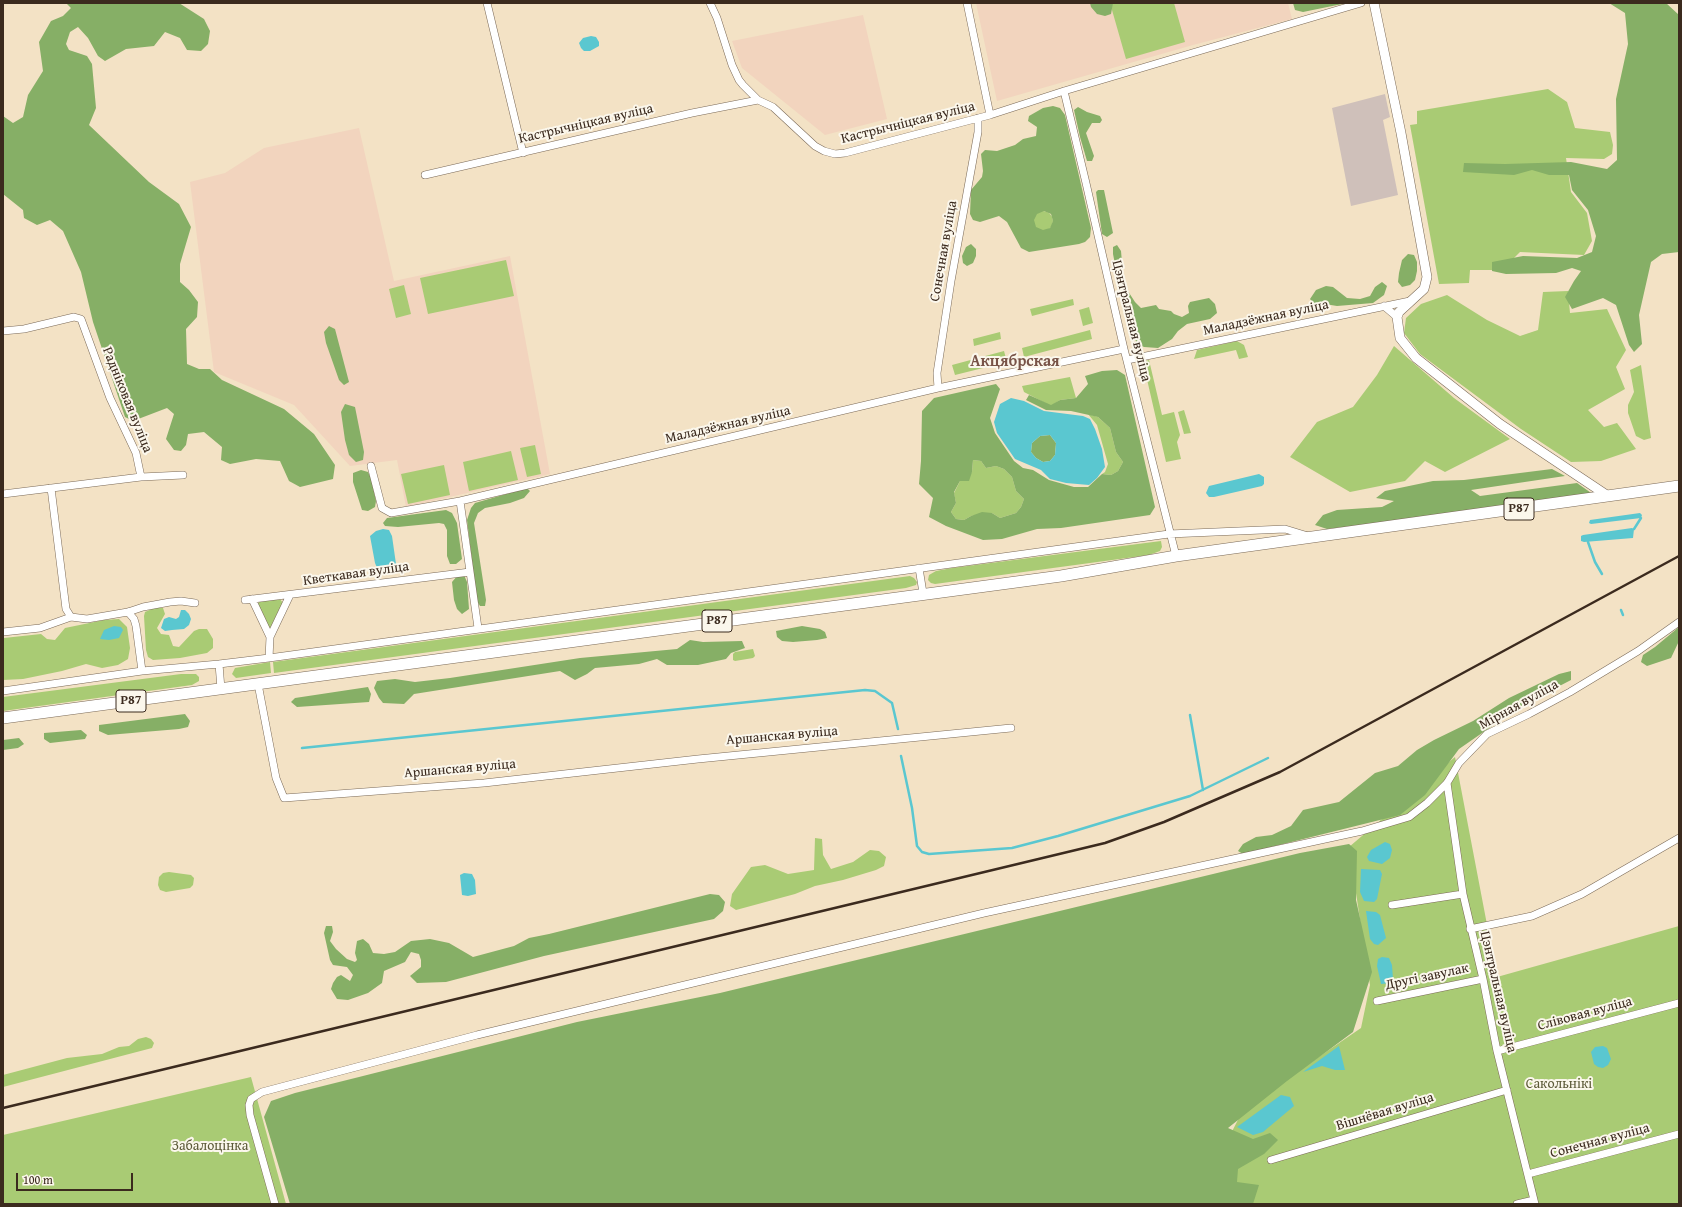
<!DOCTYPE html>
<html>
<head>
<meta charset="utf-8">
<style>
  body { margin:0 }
  #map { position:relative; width:1682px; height:1207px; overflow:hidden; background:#f3e2c5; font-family:"Gentium Book Plus",serif }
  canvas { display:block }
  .frame { position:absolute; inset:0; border:4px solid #3b2a1e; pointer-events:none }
  .scale { position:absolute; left:16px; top:1173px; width:117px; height:18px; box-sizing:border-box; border:2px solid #3b2a1e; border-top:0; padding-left:5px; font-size:12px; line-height:14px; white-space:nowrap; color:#3b2a1e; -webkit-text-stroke:3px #fbf7ec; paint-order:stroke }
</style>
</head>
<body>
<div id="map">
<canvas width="1682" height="1207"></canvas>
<div class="frame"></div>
<div class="scale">100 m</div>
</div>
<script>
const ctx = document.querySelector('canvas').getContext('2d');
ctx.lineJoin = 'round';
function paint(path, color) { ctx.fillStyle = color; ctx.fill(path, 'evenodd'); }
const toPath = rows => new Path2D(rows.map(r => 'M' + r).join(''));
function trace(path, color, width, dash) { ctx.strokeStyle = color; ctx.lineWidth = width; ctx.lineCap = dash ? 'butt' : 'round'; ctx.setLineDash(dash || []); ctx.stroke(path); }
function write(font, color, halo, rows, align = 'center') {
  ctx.font = font + ' "Gentium Book Plus",serif'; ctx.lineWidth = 4; ctx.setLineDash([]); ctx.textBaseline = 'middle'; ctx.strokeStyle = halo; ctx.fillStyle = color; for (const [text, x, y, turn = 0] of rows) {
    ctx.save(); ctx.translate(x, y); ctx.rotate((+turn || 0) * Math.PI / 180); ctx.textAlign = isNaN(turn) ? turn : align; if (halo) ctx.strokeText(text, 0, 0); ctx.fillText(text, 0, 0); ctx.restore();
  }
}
paint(toPath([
  [976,3,1288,3,1292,19,1193,45,997,101],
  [863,15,887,119,825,135,742,68,732,41],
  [359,128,394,281,510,256,550,474,406,507,397,460,350,466,294,405,214,372,190,182,225,173,264,148]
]), '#f2d4be');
paint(toPath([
  [1385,94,1390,117,1383,120,1398,195,1351,206,1332,108]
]), '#cfc0ba');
paint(toPath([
  [1110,3,1174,3,1185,42,1126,59],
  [1548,89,1567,102,1575,128,1610,132,1613,145,1612,154,1604,159,1566,158,1571,192,1587,213,1592,241,1584,255,1520,252,1502,270,1470,270,1469,283,1439,284,1410,125,1417,124,1417,111],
  '1033 221a10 10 0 1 1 20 0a10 10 0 1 1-20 0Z',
  [506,260,514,296,428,314,420,278],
  [404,285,411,314,396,318,389,289],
  [1568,291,1570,313,1607,309,1626,350,1616,367,1625,389,1588,410,1604,427,1617,423,1636,449,1601,461,1571,462,1521,429,1420,354,1404,333,1406,318,1421,304,1447,295,1487,320,1520,336,1538,330,1543,292],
  [1073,299,1074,305,1032,316,1030,309],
  [1089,307,1093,323,1083,326,1079,310],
  [1090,330,1092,339,1024,357,1022,348],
  [1000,332,1001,339,974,346,973,339],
  [1237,341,1244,345,1248,357,1239,359,1236,350,1194,359,1197,350],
  [1394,346,1454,398,1510,439,1445,472,1425,461,1405,481,1350,492,1290,457,1317,422,1353,407,1377,375],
  [1004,351,1007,362,955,375,952,365],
  [1149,360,1162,415,1174,412,1180,435,1177,442,1181,459,1166,462,1143,362],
  [1641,365,1651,438,1644,440,1636,436,1628,413,1628,405,1634,392,1630,370],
  [1070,377,1076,398,1060,400,1051,406,1024,392,1022,386],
  [1184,410,1191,433,1184,434,1178,412],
  [1088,414,1098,417,1110,428,1116,452,1123,462,1118,471,1111,475,1102,474,1105,472,1108,464,1097,425],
  [535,445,541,474,527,477,520,448],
  [511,451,518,480,469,491,463,462],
  [973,460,981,461,986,468,996,466,1004,469,1012,477,1016,491,1024,499,1021,507,1016,513,1000,518,992,513,971,516,964,520,956,519,951,512,956,503,954,493,960,481,972,472],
  [444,465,450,495,408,504,401,474],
  [1161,541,1162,547,1160,551,1149,555,935,584,931,583,928,580,929,575,936,571,952,568],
  [910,576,914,578,917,582,916,585,906,588,274,673,273,662],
  [280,599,283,603,269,630,257,605,260,601],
  [154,608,163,608,165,614,157,628,161,634,169,635,173,646,179,647,194,631,199,629,207,629,213,639,213,648,207,653,180,658,153,660,148,657,146,650,144,616,145,612],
  [119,619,127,627,130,648,128,659,118,665,102,668,86,664,62,671,23,679,3,680,4,638,41,634,47,639,55,640,65,628,104,620],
  [753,649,755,656,753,658,735,661,733,660,733,654,735,652],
  [270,662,271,673,236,678,232,674,235,668],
  [181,674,196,674,199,677,199,681,192,685,3,711,3,697],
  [1455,757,1497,977,1679,926,1679,1204,1195,1204,1244,1108,1361,1028,1370,985,1349,847],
  [815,838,822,839,823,855,831,869,853,862,870,850,879,851,886,857,884,866,876,870,843,880,815,886,795,894,736,910,730,906,732,894,751,867,765,865,788,874,814,870],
  [169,872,191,875,194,878,193,885,190,888,166,892,160,890,158,885,159,877,163,873],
  [146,1037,151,1039,154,1043,152,1048,3,1087,3,1075,67,1058,102,1054,119,1047,129,1046,138,1039],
  [251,1077,286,1204,3,1204,3,1135]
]), '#a9cb74');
paint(toPath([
  [66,3,179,3,204,19,210,31,208,44,201,51,187,50,180,38,165,32,154,46,126,49,105,61,98,56,88,38,78,27,70,32,66,44,69,50,87,56,92,64,96,108,89,125,149,182,179,204,191,227,180,264,180,282,189,290,198,302,197,317,186,329,187,364,199,369,210,369,222,380,284,409,314,434,335,465,333,479,300,487,289,481,280,461,256,459,230,464,221,460,222,447,204,432,188,434,186,445,181,451,174,450,166,439,174,414,167,408,133,421,125,417,93,322,81,272,63,231,50,220,37,225,24,218,23,210,3,194,3,116,13,123,23,117,28,95,43,71,39,42,51,21,63,16,71,8],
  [1090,3,1113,3,1111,14,1105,16,1097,14,1091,7],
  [1293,3,1347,3,1303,12,1295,10],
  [1609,3,1666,3,1679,15,1679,252,1662,254,1651,262,1639,315,1642,344,1634,352,1629,345,1616,305,1603,298,1572,309,1565,297,1574,281,1581,271,1572,268,1556,273,1506,274,1492,271,1492,262,1523,256,1577,258,1592,252,1596,236,1588,210,1572,190,1569,175,1549,175,1532,170,1514,175,1463,172,1464,163,1505,164,1571,162,1607,169,1617,160,1616,99,1628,44,1625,13],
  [1053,106,1060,108,1065,115,1091,228,1090,237,1085,242,1079,244,1029,252,1021,248,1007,222,999,216,980,222,973,220,970,214,971,190,982,177,983,171,981,154,985,150,997,151,1015,145,1023,139,1036,136,1037,127,1028,121,1029,116,1043,108],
  [1044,211,1051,214,1053,221,1050,228,1043,230,1036,227,1034,220,1037,214],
  [1078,107,1087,112,1100,116,1102,120,1100,123,1092,123,1086,133,1094,156,1092,161,1087,161,1080,137,1074,110],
  [1098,190,1104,190,1113,233,1107,237,1102,234,1096,192],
  [971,244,976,249,976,256,973,263,967,266,963,263,962,256,966,247],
  [1117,245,1121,251,1124,285,1135,302,1141,308,1156,305,1159,309,1171,311,1174,314,1182,317,1189,313,1188,306,1190,302,1209,298,1215,304,1217,313,1210,319,1187,324,1178,331,1172,339,1158,348,1144,347,1138,344,1132,335,1129,325,1131,313,1121,294,1113,254,1113,247],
  [1408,254,1414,255,1417,262,1417,271,1415,280,1410,285,1402,287,1398,282,1399,273,1402,260],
  [1382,282,1387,286,1384,295,1373,303,1337,306,1325,304,1314,304,1310,299,1316,290,1326,286,1333,287,1347,298,1360,299,1370,296,1375,287],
  [329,326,335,329,349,382,344,385,339,380,326,343,324,332],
  [1117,370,1125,375,1155,507,1150,515,1061,528,1037,529,1002,539,983,540,946,526,929,517,933,498,919,484,921,461,922,411,934,398,996,384,1000,389,990,418,995,433,1014,461,1023,468,1033,470,1049,480,1074,487,1088,487,1102,474,1111,475,1118,471,1123,462,1116,452,1110,428,1098,417,1071,411,1046,410,1026,400,1029,395,1051,405,1060,400,1076,398,1088,384,1085,376,1102,371],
  [973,460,981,461,986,468,996,466,1004,469,1012,477,1016,491,1024,499,1021,507,1016,513,1000,518,992,513,982,512,971,516,964,520,956,519,951,512,956,503,954,492,960,481,969,481,972,472],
  [345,404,355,407,364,452,363,460,356,462,349,455,345,440,341,412],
  [1050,435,1056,443,1055,455,1050,461,1043,462,1036,458,1031,452,1032,443,1040,436],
  [1552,469,1565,476,1471,490,1480,496,1577,483,1594,495,1516,507,1327,529,1315,525,1323,515,1337,510,1382,507,1394,501,1376,498,1385,491,1433,481,1464,480],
  [361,470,368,472,371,478,376,501,375,507,368,511,362,510,353,482,353,473],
  [527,488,530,491,524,498,510,503,485,508,478,513,474,523,486,600,485,606,480,606,477,601,467,520,471,508,475,503],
  [446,510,452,513,457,523,462,559,456,564,450,564,447,556,447,530,444,524,439,523,398,527,385,526,383,523,387,518],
  [458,575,464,575,467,582,469,609,462,614,457,609,454,600,452,582],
  [802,626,820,629,825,632,827,638,817,640,793,642,782,641,777,637,776,631],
  [1679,627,1679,641,1671,658,1647,666,1641,662,1643,655,1655,647],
  [690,640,703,642,742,641,745,648,731,653,726,659,698,665,667,665,657,659,639,664,595,668,587,674,575,680,560,671,414,694,404,704,383,703,379,698,374,688,377,681,395,679,415,682,450,678,580,658,677,649],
  [1571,671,1571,680,1521,706,1459,749,1425,795,1400,815,1243,854,1238,851,1243,844,1256,837,1272,835,1291,826,1303,810,1339,802,1375,773,1398,766,1417,750,1434,740,1473,721,1509,698,1559,674],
  [368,687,371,694,369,702,297,707,291,702,295,698],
  [185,714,190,721,188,727,179,729,108,735,99,731,99,725],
  [81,730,87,735,85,739,50,743,44,739,44,733],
  [19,738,24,744,18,748,3,750,3,740],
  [1349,844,1357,851,1356,900,1372,972,1353,1032,1287,1081,1228,1128,1253,1139,1270,1133,1278,1140,1264,1154,1238,1169,1237,1182,1259,1185,1253,1204,290,1204,264,1117,271,1101,295,1093,359,1077,577,1022,720,993,1300,853],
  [710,894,719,895,725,902,723,911,714,919,544,956,446,982,417,983,410,976,421,967,421,960,419,954,411,952,405,962,384,971,382,983,368,993,348,1000,337,999,331,989,333,983,337,977,341,975,350,981,353,975,347,967,333,965,330,960,324,933,326,926,332,926,333,932,330,941,336,949,347,959,355,962,357,960,355,953,357,941,363,939,369,944,373,953,384,954,395,952,411,941,430,939,449,943,473,957,514,946,529,938,549,934]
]), '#86af66');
paint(toPath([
  [591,36,596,37,599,42,599,46,590,51,584,51,581,48,579,43,583,38],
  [1011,398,1024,401,1044,411,1083,416,1090,419,1095,429,1102,449,1105,467,1097,478,1089,485,1066,483,1050,479,1041,470,1015,459,997,433,994,422,1000,404],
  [1050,435,1056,443,1055,455,1050,461,1043,462,1036,458,1031,452,1032,443,1040,436],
  [1259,474,1264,477,1264,484,1262,486,1214,497,1209,497,1206,493,1209,486],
  [1640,513,1642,515,1641,518,1591,524,1589,523,1590,520],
  [1632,528,1634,529,1633,538,1584,542,1581,541,1581,536,1583,535],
  [383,529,389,530,392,536,396,564,395,568,382,573,378,570,375,563,370,536,376,531],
  [181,610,185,610,189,614,191,619,189,625,184,629,172,630,165,631,161,628,164,619,169,617,176,619,179,617],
  [114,626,121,627,123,630,119,638,109,640,100,639,104,630],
  [1385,842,1390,844,1392,850,1390,858,1382,864,1369,861,1367,857,1371,850],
  [1361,869,1380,870,1382,874,1377,899,1374,902,1364,901,1360,892],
  [464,873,472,874,475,880,476,894,468,896,462,895,460,875],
  [1366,911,1376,912,1380,915,1386,938,1378,945,1374,944,1370,939],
  [1382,957,1389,958,1392,965,1393,979,1391,983,1381,984,1377,966,1378,959],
  [1339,1046,1345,1070,1335,1070,1322,1066,1303,1072],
  [1603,1046,1607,1048,1611,1059,1608,1065,1603,1068,1598,1067,1594,1064,1591,1052,1595,1047],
  [1281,1095,1290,1097,1294,1106,1263,1132,1253,1135,1237,1127]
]), '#5ac7d0');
trace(toPath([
  [1634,529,1641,518],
  [1588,542,1595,562,1602,574],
  [1621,610,1623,615],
  [1190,715,1203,790],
  [302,748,865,690,875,691,892,703,898,729],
  [901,756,912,808,917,846,922,852,929,854,1012,848,1058,836,1190,796,1268,758]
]), '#5ac7d0', 2.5);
const street = toPath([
  [487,3,523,153],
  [710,3,717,18,732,65,739,80,743,85,758,100],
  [967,3,990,115],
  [1064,91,1086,183,1124,349,1176,556],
  [425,175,692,113,758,100,773,107,815,146,824,151,835,154,845,153,990,115,1064,91,1361,3],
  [1384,306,1397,317],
  [3,331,24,329,74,317,81,319,110,398,136,453,141,477],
  [1127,360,1410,301],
  [938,388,937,373,951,281,978,132,978,118],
  [371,466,382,508,391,513,460,501,938,388,1124,349],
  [51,488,66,609,71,617],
  [3,494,141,477,183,475],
  [460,501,478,628],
  [919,568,923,593],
  [252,599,270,637,269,658],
  [245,600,470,572],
  [128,612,134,619,136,626,142,671],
  [3,632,40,628,71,617,87,619,128,612,143,607,170,602,181,601,195,603],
  [270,637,290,595],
  [219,664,221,689],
  [258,684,276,778,284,798,484,783,698,759,1011,728],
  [3,691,142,671,219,664,269,658,1169,534,1285,529,1308,536],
  [1447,783,1463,894,1483,979,1497,1051,1535,1204],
  [1392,905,1463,894],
  [1470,929,1532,916,1582,894,1679,838],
  [1377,1001,1483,979],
  [1497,1051,1679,1003],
  [1271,1160,1507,1090],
  [1528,1174,1679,1134],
  [275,1204,250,1115,249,1105,251,1099,262,1092,477,1035,984,913,1362,831,1409,817,1427,803,1447,783,1459,763,1487,734,1529,714,1570,692,1638,651,1679,622],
  [1517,1204,1534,1200]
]);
const secondary = toPath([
  [1374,3,1401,133,1427,277,1424,289,1399,312,1397,317,1400,338,1416,358,1500,424,1608,496]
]);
const primary = toPath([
  [3,718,1061,576,1176,556,1679,486]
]);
trace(street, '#7b6a58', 8);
trace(secondary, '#7b6a58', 10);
trace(primary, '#7b6a58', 12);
trace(street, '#fff', 7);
trace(secondary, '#fff', 9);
trace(primary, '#fff', 11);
trace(toPath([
  [3,1108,1105,843,1164,822,1280,772,1679,556]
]), '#3b2a1e', 2.5);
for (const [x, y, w] of [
  [1519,509,30],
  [717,621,30],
  [131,701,30]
]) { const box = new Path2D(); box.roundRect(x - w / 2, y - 11, w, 22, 3); ctx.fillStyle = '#fbf7ec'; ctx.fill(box); trace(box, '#3b2a1e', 1); }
write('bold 13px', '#3b2a1e', null, [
  ["Р87",1519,509],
  ["Р87",717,621],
  ["Р87",131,701]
]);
write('14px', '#3b2a1e', '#fbf7ec', [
  ["Кастрычніцкая вуліца",908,123,-14],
  ["Кастрычніцкая вуліца",586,124,-13],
  ["Сонечная вуліца",944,251,-80],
  ["Маладзёжная вуліца",1266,318,-12],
  ["Цэнтральная вуліца",1131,321,76],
  ["Радніковая вуліца",127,400,68],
  ["Маладзёжная вуліца",728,425,-13],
  ["Кветкавая вуліца",356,574,-8],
  ["Мірная вуліца",1519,705,-29],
  ["Аршанская вуліца",782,736,-5],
  ["Аршанская вуліца",460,769,-5],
  ["Другі завулак",1427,977,-12],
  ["Цэнтральная вуліца",1498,992,77],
  ["Слівовая вуліца",1585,1014,-15],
  ["Вішнёвая вуліца",1385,1112,-17],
  ["Сонечная вуліца",1600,1141,-15]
]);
write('14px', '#5c5a38', '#fbf7ec', [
  ["Сакольнікі",1559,1084],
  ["Забалоцінка",210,1146]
]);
write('bold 16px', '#785347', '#fbf7ec', [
  ["Акцябрская",1015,362]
]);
</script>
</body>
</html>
